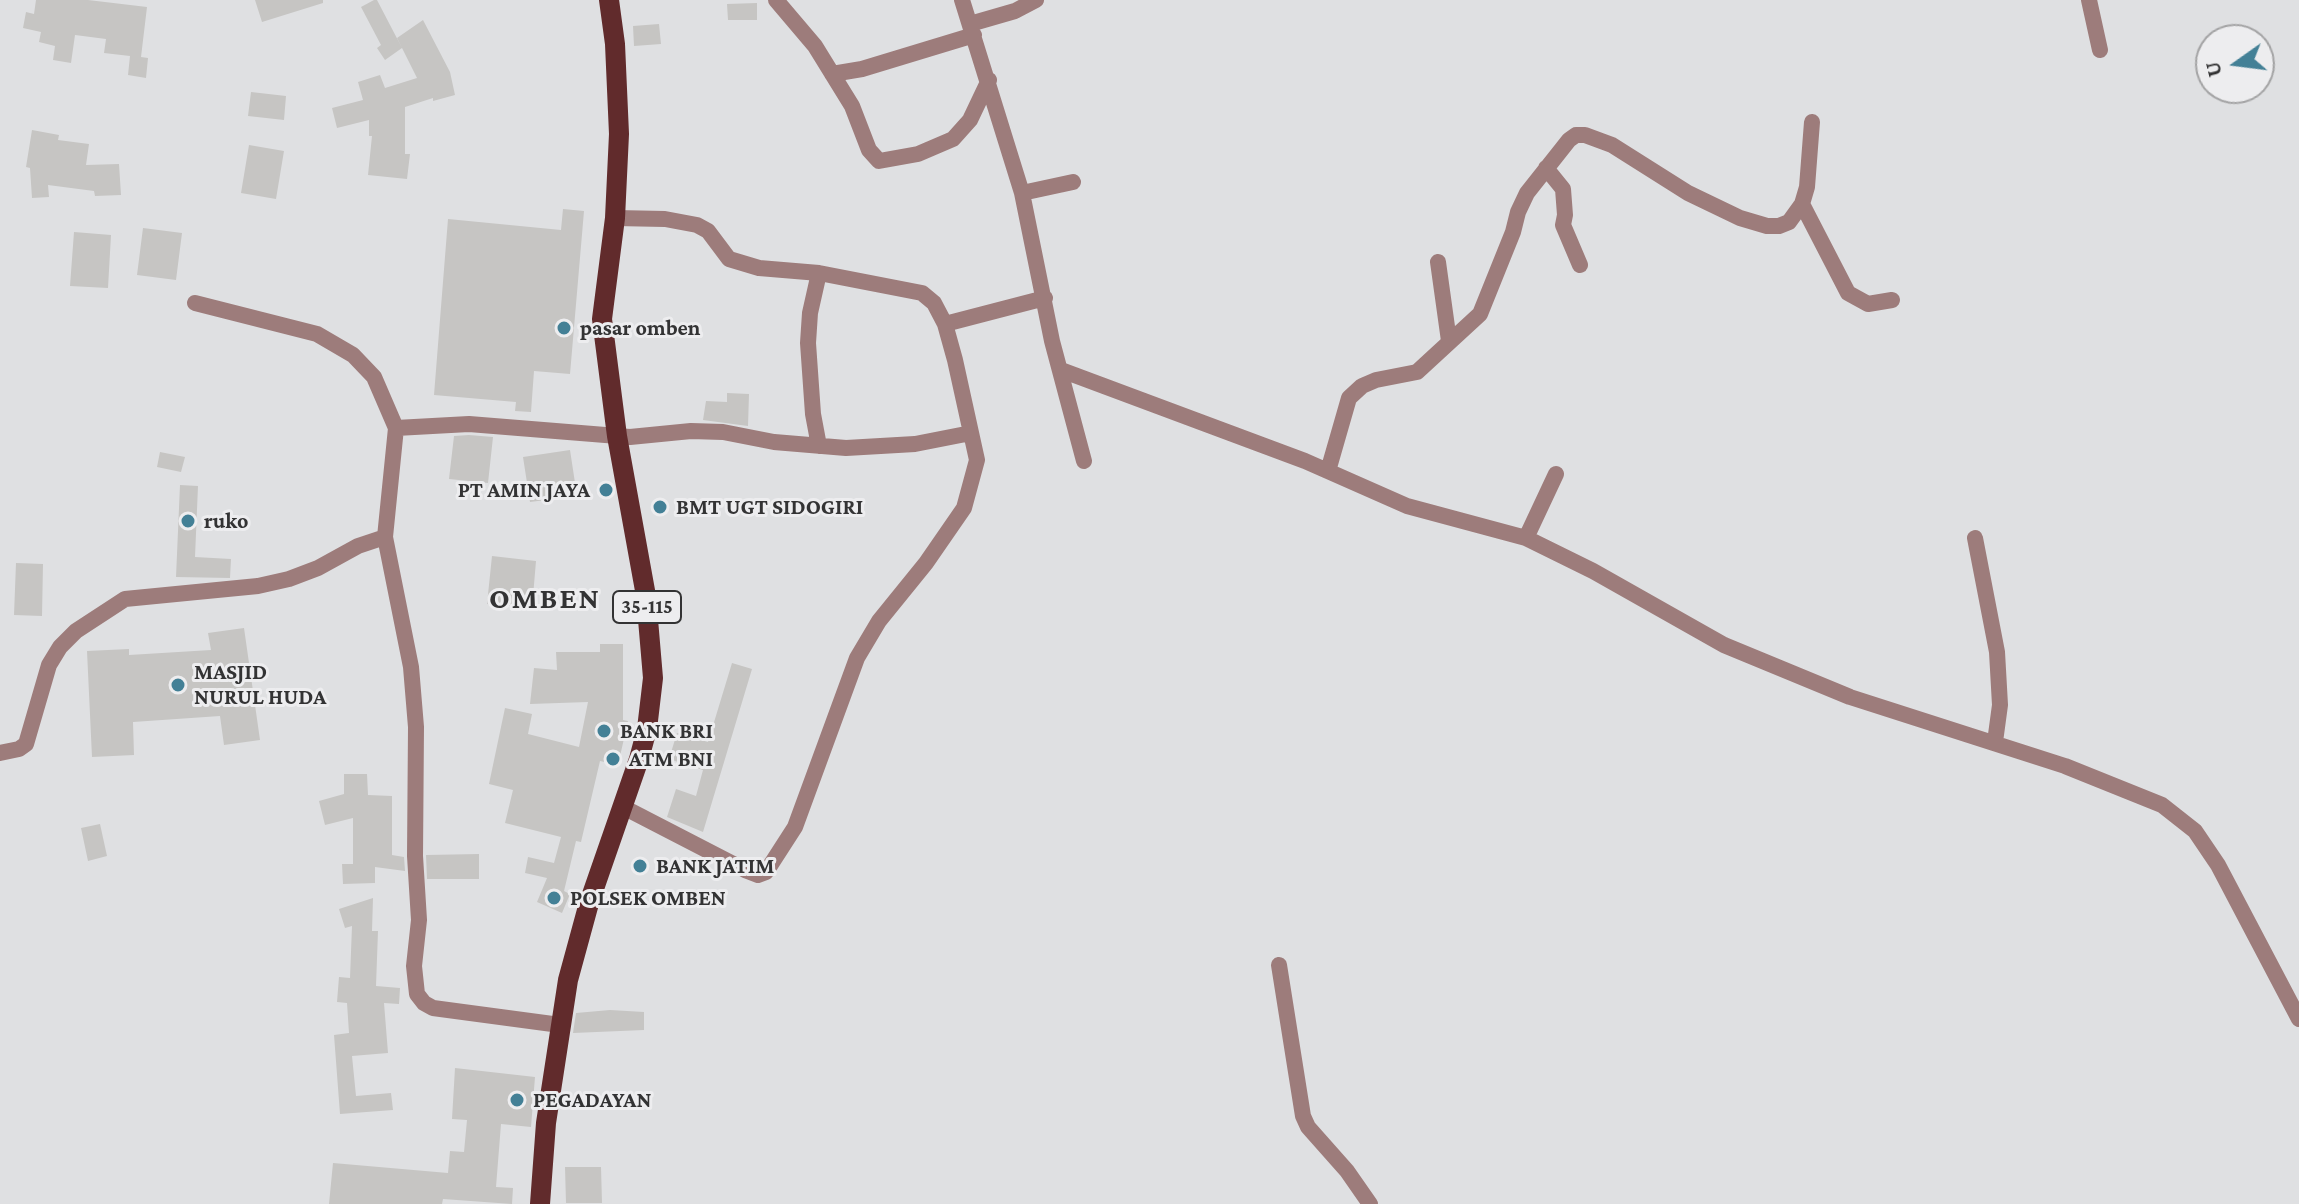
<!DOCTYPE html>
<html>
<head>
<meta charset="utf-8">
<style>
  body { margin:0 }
  #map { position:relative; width:2299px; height:1204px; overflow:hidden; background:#dfe0e2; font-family:"Crimson Pro",serif }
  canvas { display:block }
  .north { position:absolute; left:2195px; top:24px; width:80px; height:80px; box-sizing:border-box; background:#ededef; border:2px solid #a3a3a4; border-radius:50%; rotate:256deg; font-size:22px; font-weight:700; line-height:32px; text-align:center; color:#333334 }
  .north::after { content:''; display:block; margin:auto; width:28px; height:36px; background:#438096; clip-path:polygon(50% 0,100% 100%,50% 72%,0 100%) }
</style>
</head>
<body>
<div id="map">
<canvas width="2299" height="1204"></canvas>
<div class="north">U</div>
</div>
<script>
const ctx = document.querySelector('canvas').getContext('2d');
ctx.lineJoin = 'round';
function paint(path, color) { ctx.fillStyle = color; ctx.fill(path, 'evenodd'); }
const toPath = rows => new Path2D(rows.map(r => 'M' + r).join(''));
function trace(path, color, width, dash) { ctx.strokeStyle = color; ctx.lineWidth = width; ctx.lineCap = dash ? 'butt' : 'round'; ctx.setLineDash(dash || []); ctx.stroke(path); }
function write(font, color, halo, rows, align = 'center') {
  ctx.font = font + ' "Crimson Pro",serif'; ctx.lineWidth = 6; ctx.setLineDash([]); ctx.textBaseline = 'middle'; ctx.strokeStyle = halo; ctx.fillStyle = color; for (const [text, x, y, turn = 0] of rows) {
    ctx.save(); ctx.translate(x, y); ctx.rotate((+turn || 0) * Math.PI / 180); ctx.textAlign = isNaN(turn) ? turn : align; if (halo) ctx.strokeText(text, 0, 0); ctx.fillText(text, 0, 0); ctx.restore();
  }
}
paint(toPath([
  [36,0,88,0,147,7,141,57,148,58,146,78,128,75,130,56,104,53,106,39,75,35,71,63,53,60,55,46,39,42,41,32,23,28,26,12,34,14],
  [255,0,323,0,323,3,262,22],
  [374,0,377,0,402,48,385,60,377,48,381,45,361,7],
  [757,3,757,20,728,20,727,4],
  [423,20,450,72,455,95,433,101,433,98,405,107,405,154,410,154,407,179,368,175,372,136,369,136,369,120,337,128,332,108,363,100,358,82,380,75,385,88,417,78,397,38],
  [659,24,661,44,634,46,633,26],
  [251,92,286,96,284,120,248,116],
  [32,130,59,135,58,140,89,144,86,165,119,164,121,195,95,196,94,191,48,185,49,197,32,198,30,168,26,167],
  [249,145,284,151,276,199,241,193],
  [563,209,584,211,570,374,534,371,531,412,515,411,516,402,434,395,448,219,561,230],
  [143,228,182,233,176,280,137,275],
  [74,232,111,235,108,288,70,286],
  [727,393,749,394,748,426,703,420,706,401,727,402],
  [469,435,493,437,488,483,449,479,454,436],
  [570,450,577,496,530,502,523,457],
  [160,452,185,457,181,472,157,467],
  [180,485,198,486,195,557,231,559,230,578,176,577],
  [492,556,536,561,532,608,487,604],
  [16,563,43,564,42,616,14,615],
  [244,628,260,740,224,745,220,716,133,722,134,755,92,757,87,651,129,649,129,655,211,650,208,633],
  [600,644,623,644,623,720,628,721,618,765,600,761,581,842,576,841,564,891,570,894,562,913,537,902,547,878,525,873,528,857,554,863,561,837,505,823,513,790,489,784,505,708,532,714,528,734,579,747,588,702,530,704,534,668,557,670,556,652,600,652],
  [732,663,752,669,703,832,667,817,676,789,696,796,703,770,669,759,677,733,708,742],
  [344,774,367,774,368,795,392,796,392,855,404,857,405,871,375,867,375,883,343,884,342,864,353,864,353,818,325,825,319,801,344,794],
  [100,824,107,856,88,861,81,828],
  [479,854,479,879,427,879,426,855],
  [373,898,372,931,378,931,376,986,400,988,399,1004,384,1003,388,1053,352,1056,356,1096,391,1093,393,1110,340,1114,334,1035,349,1033,347,1003,337,1002,339,977,350,978,352,926,345,928,339,909],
  [610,1010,644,1012,644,1030,573,1033,576,1013],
  [455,1068,535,1077,531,1127,501,1124,496,1187,513,1188,512,1204,443,1199,442,1204,329,1204,333,1163,448,1173,450,1151,464,1152,467,1120,452,1119],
  [565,1167,601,1167,602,1203,566,1203]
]), '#c6c5c3');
trace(toPath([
  [776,0,815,46,852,106,869,150,879,161,918,154,953,139,970,120,989,80],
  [962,0,1022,193,1052,341,1084,461],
  [2089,0,2100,50],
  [970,24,1015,11,1036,0],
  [832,74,862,69,974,35],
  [1546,168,1563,189,1565,215,1563,225,1580,265],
  [1022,193,1073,182],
  [1802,204,1848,293,1868,304,1892,300],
  [615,218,665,219,697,225,708,231,729,259,759,268,819,273,922,293,934,303,945,324,955,360,977,460,964,508,926,563,879,621,857,658,795,827,766,872,758,875,745,870,623,807],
  [1438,262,1449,341],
  [819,273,810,313,808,343,813,414,819,446],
  [195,303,317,334,353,355,374,377,396,428],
  [945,324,1045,298],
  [1061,370,1305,461,1407,506,1526,538,1593,571,1724,645,1850,697,2065,766,2162,805,2195,831,2218,865,2299,1019],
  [1328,471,1349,398,1362,386,1376,380,1417,372,1480,314,1513,232,1518,212,1527,193,1569,140,1576,135,1585,135,1612,145,1688,193,1740,218,1767,226,1779,226,1789,222,1802,204,1807,187,1812,122],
  [1526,538,1556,474],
  [1975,538,1997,652,2000,705,1995,742],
  [0,753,19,749,26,744,49,665,60,647,76,631,125,599,258,586,289,579,318,568,358,546,385,537],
  [1279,965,1303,1116,1308,1127,1347,1171,1370,1204],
  [560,1025,433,1008,424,1003,417,994,414,966,419,920,415,856,416,727,411,667,385,537,396,428,469,424,630,437,691,431,723,432,774,442,846,448,915,444,971,433]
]), '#9d7c7b', 16);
trace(toPath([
  [540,1204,546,1123,568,980,589,903,639,759,647,729,653,678,646,596,617,436,602,319,615,218,619,134,615,44,609,0]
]), '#612b2c', 20);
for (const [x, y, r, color] of [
  [564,328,8,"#438096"],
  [606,490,8,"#438096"],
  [660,507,8,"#438096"],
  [188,521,8,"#438096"],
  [178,685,8,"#438096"],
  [604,731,8,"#438096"],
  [613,759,8,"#438096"],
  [640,866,8,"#438096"],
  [554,898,8,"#438096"],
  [517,1100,8,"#438096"]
]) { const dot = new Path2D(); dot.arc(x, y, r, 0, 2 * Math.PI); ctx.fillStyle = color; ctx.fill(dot); trace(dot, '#ededef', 3); }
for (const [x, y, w] of [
  [647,607,68]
]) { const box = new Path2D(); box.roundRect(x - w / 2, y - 16, w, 32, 6); ctx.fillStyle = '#ededef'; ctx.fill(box); trace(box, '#333334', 2); }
write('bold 20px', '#333334', null, [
  ["35-115",647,607]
]);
write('bold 22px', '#333334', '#ededef', [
  ["pasar omben",580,328],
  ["PT AMIN JAYA",590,490,"right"],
  ["BMT UGT SIDOGIRI",676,507],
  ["ruko",204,521],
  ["MASJID",194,672],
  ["NURUL HUDA",194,697],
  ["BANK BRI",620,731],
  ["ATM BNI",629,759],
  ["BANK JATIM",656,866],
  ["POLSEK OMBEN",570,898],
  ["PEGADAYAN",533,1100]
], 'left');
ctx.letterSpacing = '2px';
write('bold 30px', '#333334', '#ededef', [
  ["OMBEN",545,599]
]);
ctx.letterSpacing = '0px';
</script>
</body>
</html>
